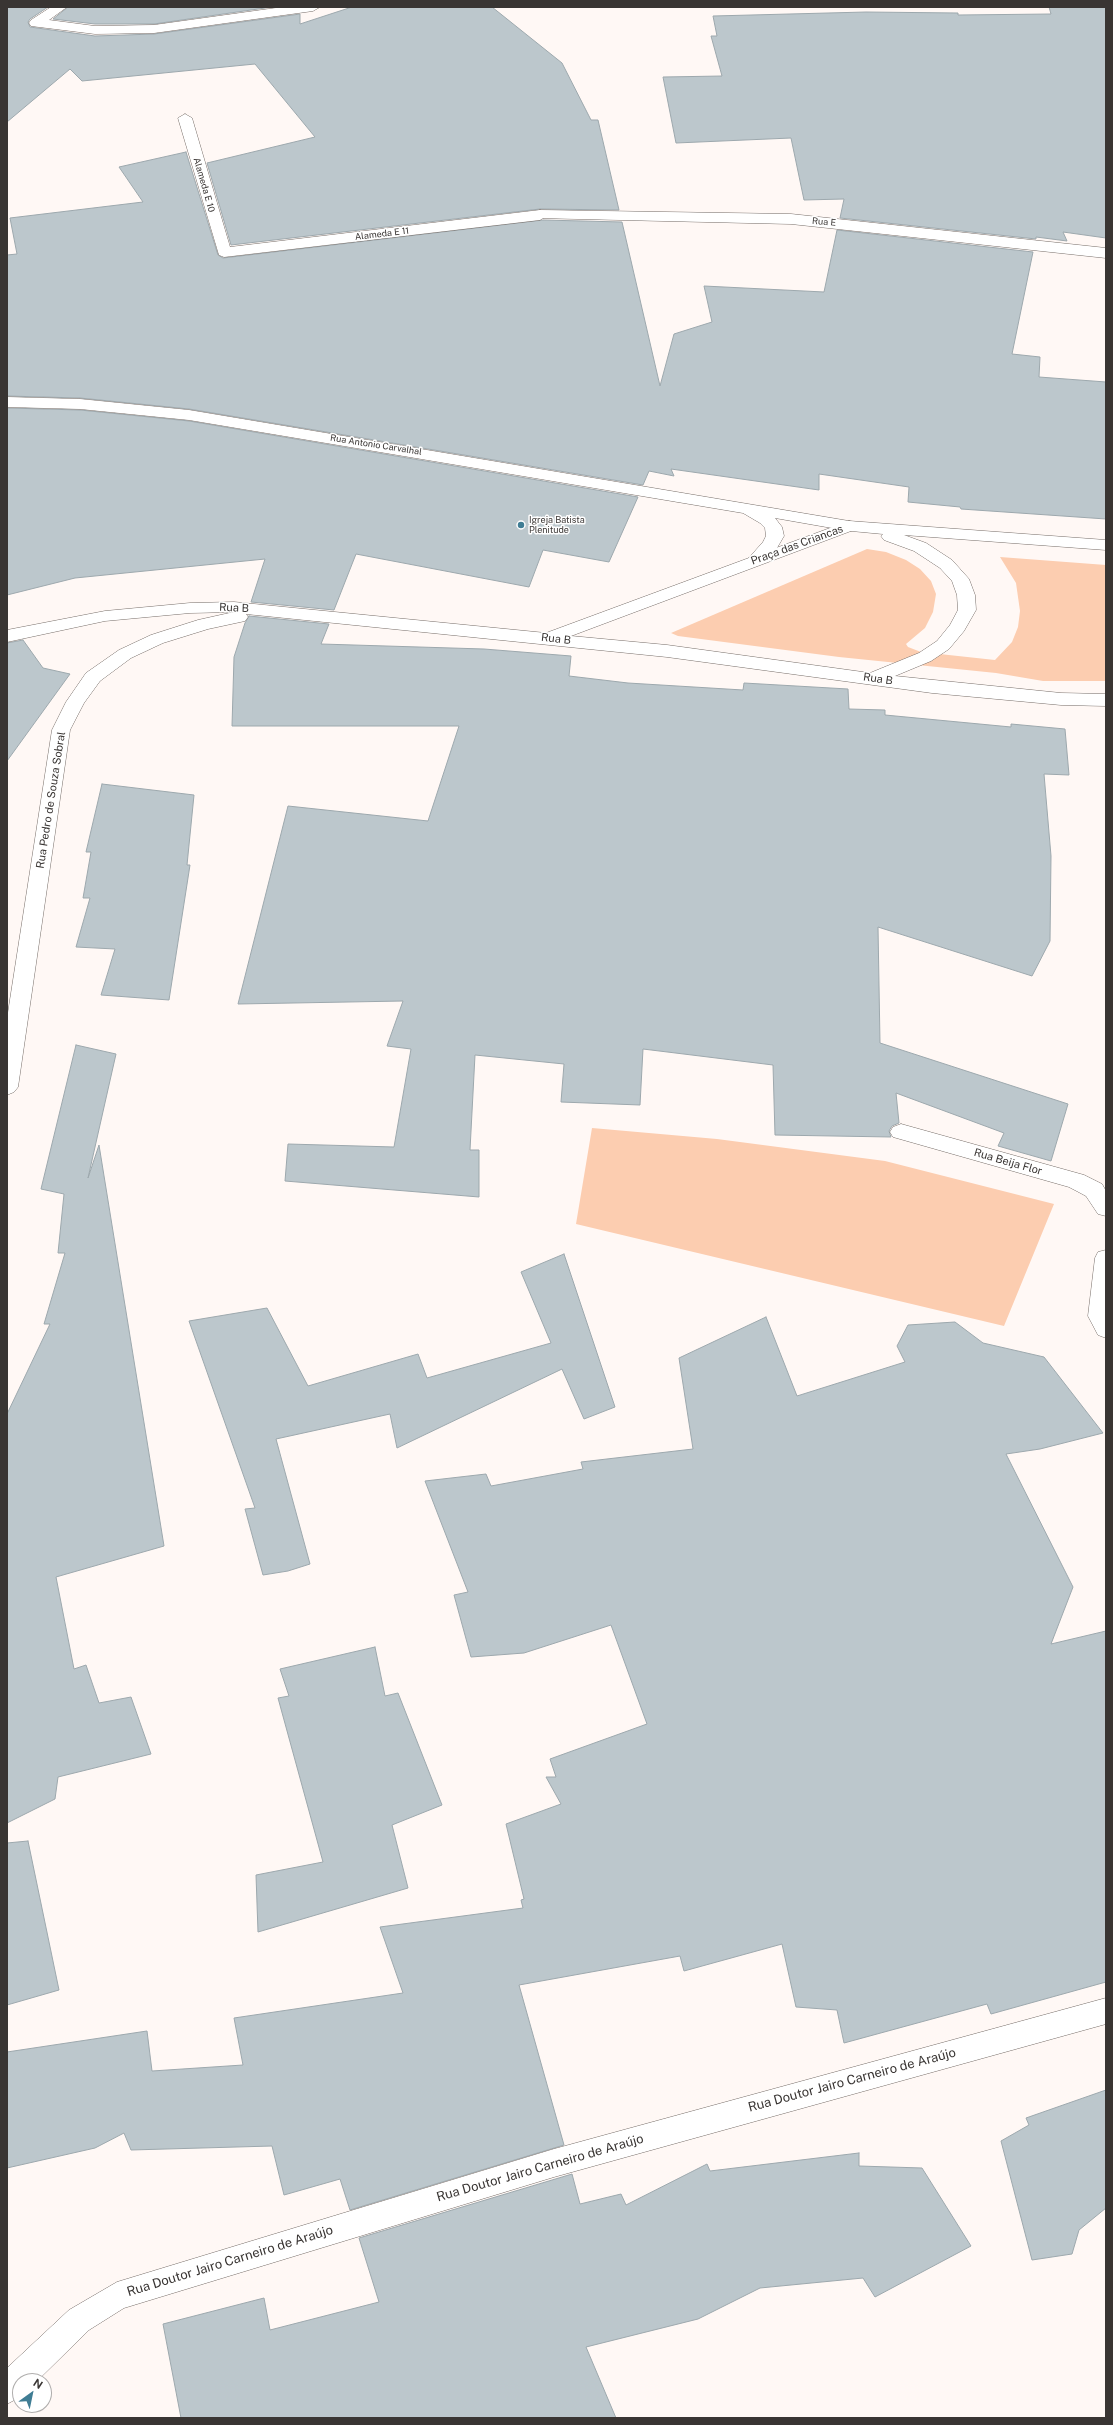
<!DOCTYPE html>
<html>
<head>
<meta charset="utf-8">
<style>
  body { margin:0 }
  #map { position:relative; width:1113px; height:2425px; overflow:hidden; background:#fff8f5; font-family:"Public Sans",sans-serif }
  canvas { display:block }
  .frame { position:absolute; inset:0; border:8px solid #393533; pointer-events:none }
  .north { position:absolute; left:12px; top:2373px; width:40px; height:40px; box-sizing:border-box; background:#fff; border:1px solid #b0aead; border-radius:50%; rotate:33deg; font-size:11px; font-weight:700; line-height:16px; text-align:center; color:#393533 }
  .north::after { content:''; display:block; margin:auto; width:14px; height:18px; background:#407d94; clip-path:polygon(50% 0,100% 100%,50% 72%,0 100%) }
</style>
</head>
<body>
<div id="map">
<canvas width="1113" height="2425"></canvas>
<div class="frame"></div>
<div class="north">N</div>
</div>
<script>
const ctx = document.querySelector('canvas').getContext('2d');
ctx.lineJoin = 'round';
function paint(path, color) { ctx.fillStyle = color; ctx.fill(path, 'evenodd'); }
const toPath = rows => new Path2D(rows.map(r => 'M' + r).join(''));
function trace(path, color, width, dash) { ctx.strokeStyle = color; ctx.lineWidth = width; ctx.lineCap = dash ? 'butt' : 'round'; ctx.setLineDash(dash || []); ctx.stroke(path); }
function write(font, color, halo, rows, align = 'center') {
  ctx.font = font + ' "Public Sans",sans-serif'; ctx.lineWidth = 3; ctx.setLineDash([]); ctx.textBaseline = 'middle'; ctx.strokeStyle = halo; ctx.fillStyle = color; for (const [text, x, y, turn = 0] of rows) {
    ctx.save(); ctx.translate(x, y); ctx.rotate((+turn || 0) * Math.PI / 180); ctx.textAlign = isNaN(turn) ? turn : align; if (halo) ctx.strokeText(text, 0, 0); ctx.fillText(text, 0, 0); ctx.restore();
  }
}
paint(toPath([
  [867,549,886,552,906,560,920,569,931,581,936,594,933,612,925,628,906,644,908,647,921,652,995,660,1012,642,1018,627,1020,611,1016,583,1000,557,1106,565,1106,681,1043,681,996,673,839,657,678,636,671,633],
  [592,1128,717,1139,885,1161,1054,1204,1004,1326,576,1224]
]), '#fccdb0');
const building = toPath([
  [7,7,48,7,30,19,28,22,30,27,95,36,154,34,300,14,300,24,352,7,492,7,562,63,591,120,598,120,619,210,540,209,231,245,207,163,315,137,255,64,82,81,70,69,7,122,7,7],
  [68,7,272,7,154,24,95,24,53,19,68,7],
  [1049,7,1106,7,1106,238,1063,232,1067,241,1036,237,1036,239,840,218,844,199,804,200,791,138,676,143,663,77,722,76,711,36,717,36,713,16,866,12,958,13,958,15,1051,14,1049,7],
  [186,152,218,255,223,258,543,220,622,222,660,386,674,334,712,322,704,286,824,292,837,230,1033,252,1012,354,1040,357,1039,377,1106,382,1106,519,961,509,960,507,908,502,909,487,819,474,819,490,671,469,674,476,649,471,643,485,189,409,80,398,7,396,7,255,17,254,10,218,143,202,119,167,186,152],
  [7,408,80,410,189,421,638,497,609,562,543,550,529,587,356,554,334,610,251,602,265,559,75,578,7,595,7,408],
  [249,616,329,624,321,644,484,649,571,656,569,676,628,683,743,690,744,683,848,689,849,709,885,710,885,715,1011,727,1011,724,1065,729,1069,775,1044,774,1051,856,1050,941,1032,976,878,927,880,1043,1068,1104,1051,1161,998,1146,1004,1133,896,1093,899,1123,892,1126,889,1131,891,1137,775,1135,773,1065,643,1049,640,1105,561,1102,564,1064,475,1055,470,1150,479,1150,479,1197,285,1181,288,1144,394,1147,411,1049,387,1046,403,1001,238,1004,288,806,428,821,459,726,232,726,234,657,245,623,249,616],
  [23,640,43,668,70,674,7,761,7,643,23,640],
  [102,784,194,795,187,865,190,865,169,1000,101,995,115,949,76,947,90,898,83,898,91,852,86,852,102,784],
  [76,1045,116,1054,88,1178,99,1145,164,1546,56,1577,74,1669,86,1665,99,1703,131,1697,151,1754,58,1777,55,1799,7,1823,7,1414,50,1324,44,1324,65,1253,58,1253,64,1194,41,1189,76,1045],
  [564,1254,615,1407,584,1419,562,1369,397,1448,390,1414,276,1439,310,1564,288,1571,263,1575,245,1509,255,1508,189,1321,267,1308,308,1386,418,1354,427,1378,551,1343,521,1272,564,1254],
  [766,1317,797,1396,905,1362,897,1346,908,1325,955,1322,983,1343,1044,1357,1103,1433,1040,1449,1006,1454,1073,1587,1051,1644,1106,1631,1106,1982,991,2014,987,2004,844,2043,837,2010,796,2007,782,1944,684,1971,680,1956,519,1985,564,2145,350,2210,340,2179,284,2195,272,2146,131,2150,124,2133,95,2148,7,2168,7,2052,147,2031,152,2071,243,2065,234,2018,403,1993,380,1927,523,1908,521,1900,524,1899,506,1824,561,1804,546,1777,556,1777,550,1759,647,1724,611,1625,524,1653,471,1657,454,1595,468,1592,425,1481,486,1474,491,1486,583,1469,581,1462,693,1449,679,1358,766,1317],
  [375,1647,385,1696,398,1693,442,1805,392,1825,408,1888,258,1932,256,1875,323,1862,278,1698,289,1696,280,1669,375,1647],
  [28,1841,59,1990,7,2005,7,1843,28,1841],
  [1106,2090,1106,2208,1079,2230,1072,2254,1032,2260,1001,2141,1029,2125,1026,2118,1106,2090],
  [859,2153,859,2166,922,2168,971,2246,875,2297,863,2278,760,2288,698,2319,586,2347,616,2418,181,2418,163,2324,264,2298,270,2330,379,2302,359,2238,572,2174,580,2204,621,2194,626,2205,707,2164,710,2171,859,2153]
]);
paint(building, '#bcc7cc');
trace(building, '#9da8ad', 1);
const service = toPath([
  [51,7,67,7,49,20,95,26,154,25,283,7,320,7,313,11,154,33,95,34,31,26,29,23,31,20,51,7],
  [185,114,192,118,230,247,540,210,548,215,540,220,224,257,219,255,178,118,185,114],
  [901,1124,1084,1175,1102,1184,1106,1191,1106,1216,1098,1214,1086,1196,1069,1187,893,1137,890,1132,893,1127,901,1124],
  [1106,1250,1106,1338,1098,1335,1088,1316,1095,1258,1098,1252,1106,1250]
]);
const minor = toPath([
  [540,210,791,214,1106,248,1106,258,791,224,535,218,532,215,535,212,540,210],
  [7,397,80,399,189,410,849,521,855,522,858,526,855,530,849,531,775,518,782,527,784,536,777,548,762,564,756,565,750,564,747,560,763,542,766,536,765,528,760,523,743,513,189,420,80,409,7,407,7,397]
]);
const tertiary = toPath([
  [849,521,1106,540,1106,550,904,535,926,543,952,560,969,579,975,595,976,610,964,631,949,649,931,661,895,676,1061,693,1106,694,1106,706,1061,705,932,693,667,657,246,614,248,617,245,621,208,629,163,643,131,658,100,681,84,703,70,730,18,1087,14,1092,7,1095,7,1019,52,730,66,702,86,673,119,650,151,635,198,620,234,612,190,613,105,621,7,642,7,630,105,611,190,603,234,602,546,633,849,521],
  [851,531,883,534,881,536,884,540,914,551,940,568,952,581,957,595,958,610,950,625,937,641,919,653,870,673,667,645,571,636,851,531],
  [1106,1998,1106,2024,554,2177,124,2308,89,2330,37,2381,20,2381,20,2397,7,2404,7,2368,69,2310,117,2282,554,2149,1106,1998]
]);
trace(service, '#776e69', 1);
trace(minor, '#776e69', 1);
trace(tertiary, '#776e69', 1);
paint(service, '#fff');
paint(minor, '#fff');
paint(tertiary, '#fff');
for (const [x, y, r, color] of [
  [521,525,4,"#407d94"]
]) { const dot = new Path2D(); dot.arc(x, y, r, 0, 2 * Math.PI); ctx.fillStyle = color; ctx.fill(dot); trace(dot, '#fff', 1.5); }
write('9px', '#393533', '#fff', [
  ["Alameda E 10",204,185,74],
  ["Rua E",824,222,5],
  ["Alameda E 11",382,234,-7],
  ["Rua Antonio Carvalhal",376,445,9]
]);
write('9px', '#393533', '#fff', [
  ["Igreja Batista",529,520],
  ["Plenitude",529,530]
], 'left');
write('11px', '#393533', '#fff', [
  ["Praça das Criancas",797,545,-20],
  ["Rua B",234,608,2],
  ["Rua B",556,639,6],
  ["Rua B",878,679,8],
  ["Rua Pedro de Souza Sobral",51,800,-81],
  ["Rua Beija Flor",1008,1162,16]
]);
write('13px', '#393533', '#fff', [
  ["Rua Doutor Jairo Carneiro de Araújo",852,2080,-15],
  ["Rua Doutor Jairo Carneiro de Araújo",540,2168,-16],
  ["Rua Doutor Jairo Carneiro de Araújo",230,2261,-17]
]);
</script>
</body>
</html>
